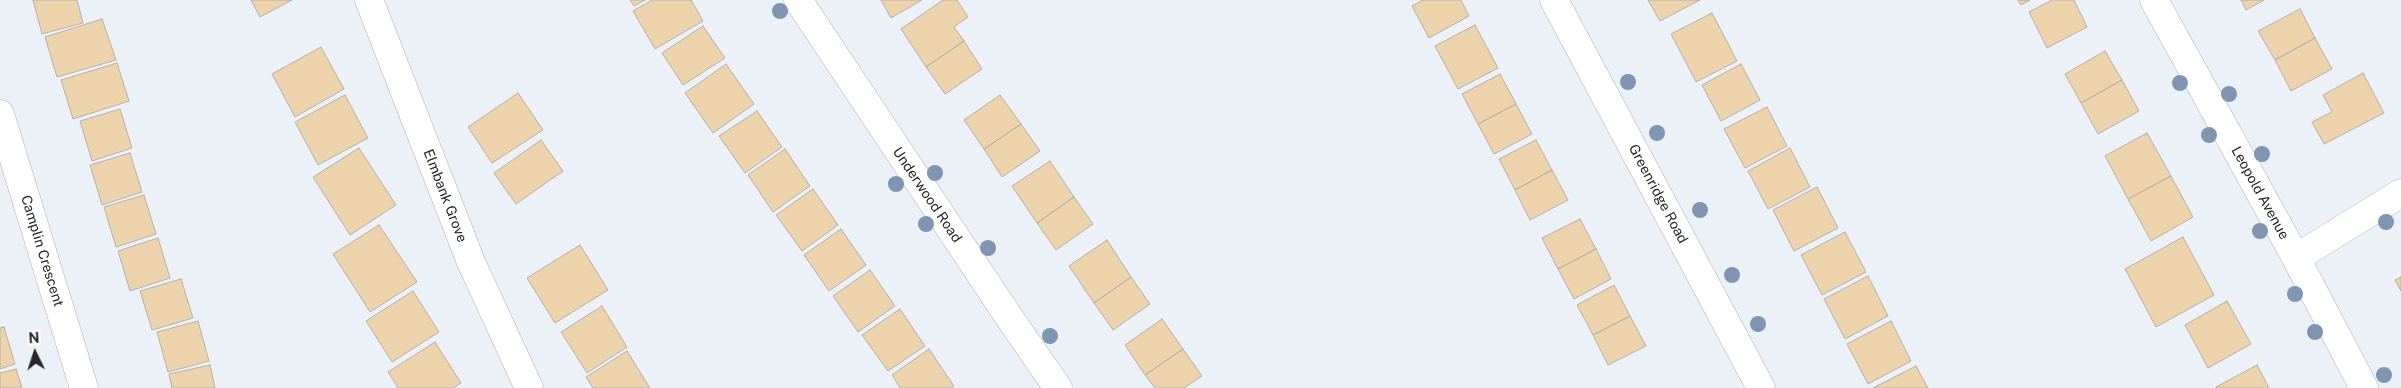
<!DOCTYPE html>
<html>
<head>
<meta charset="utf-8">
<style>
  body { margin:0 }
  #map { position:relative; width:2401px; height:388px; overflow:hidden; background:#ecf1f8; font-family:"Public Sans",sans-serif }
  canvas { display:block }
  .north { position:absolute; left:10px; top:328px; width:50px; height:50px; -webkit-text-stroke:4px #fff; paint-order:stroke; rotate:356deg; font-size:14px; font-weight:700; line-height:20px; text-align:center; color:#242628 }
  .north::after { content:''; display:block; margin:auto; width:18px; height:22px; background:#242628; clip-path:polygon(50% 0,100% 100%,50% 72%,0 100%) }
</style>
</head>
<body>
<div id="map">
<canvas width="2401" height="388"></canvas>
<div class="north">N</div>
</div>
<script>
const ctx = document.querySelector('canvas').getContext('2d');
ctx.lineJoin = 'round';
function paint(path, color) { ctx.fillStyle = color; ctx.fill(path, 'evenodd'); }
const toPath = rows => new Path2D(rows.map(r => 'M' + r).join(''));
function trace(path, color, width, dash) { ctx.strokeStyle = color; ctx.lineWidth = width; ctx.lineCap = dash ? 'butt' : 'round'; ctx.setLineDash(dash || []); ctx.stroke(path); }
function write(font, color, halo, rows, align = 'center') {
  ctx.font = font + ' "Public Sans",sans-serif'; ctx.lineWidth = 4; ctx.setLineDash([]); ctx.textBaseline = 'middle'; ctx.strokeStyle = halo; ctx.fillStyle = color; for (const [text, x, y, turn = 0] of rows) {
    ctx.save(); ctx.translate(x, y); ctx.rotate((+turn || 0) * Math.PI / 180); ctx.textAlign = isNaN(turn) ? turn : align; if (halo) ctx.strokeText(text, 0, 0); ctx.fillText(text, 0, 0); ctx.restore();
  }
}
const building = toPath([
  [33,0,77,0,83,23,42,34,33,0],
  [251,0,292,0,260,17,251,0],
  [630,0,645,0,634,6,630,0],
  [652,0,691,0,703,21,655,49,633,11,652,0],
  [881,0,922,0,891,18,881,0],
  [943,0,957,0,968,17,954,27,964,41,926,67,901,29,943,0],
  [1423,0,1461,0,1469,16,1429,38,1412,6,1423,0],
  [1648,0,1700,0,1660,21,1648,0],
  [2018,0,2030,0,2021,5,2018,0],
  [2052,0,2074,0,2087,27,2047,48,2029,12,2052,0],
  [2241,0,2264,0,2246,10,2241,0],
  [2300,9,2315,38,2275,60,2258,31,2300,9],
  [1712,13,1737,61,1696,82,1671,34,1712,13],
  [102,19,116,60,57,77,45,37,102,19],
  [1475,25,1498,68,1458,89,1435,46,1475,25],
  [703,26,725,58,683,85,662,53,703,26],
  [2315,38,2332,69,2291,91,2275,60,2315,38],
  [964,41,982,69,945,94,926,67,964,41],
  [321,47,344,89,295,117,272,74,321,47],
  [2105,51,2122,80,2081,103,2065,74,2105,51],
  [117,63,129,101,73,119,61,80,117,63],
  [726,64,754,104,713,133,685,93,726,64],
  [1741,64,1760,100,1721,121,1702,85,1741,64],
  [2363,73,2384,113,2324,144,2312,122,2332,112,2323,95,2363,73],
  [1500,74,1516,104,1478,124,1462,94,1500,74],
  [2122,80,2139,111,2098,134,2081,103,2122,80],
  [518,93,543,130,492,163,468,127,518,93],
  [345,95,368,138,318,165,295,122,345,95],
  [1000,95,1021,124,984,149,964,120,1000,95],
  [1516,104,1532,134,1494,154,1478,124,1516,104],
  [1767,107,1787,146,1745,168,1724,129,1767,107],
  [120,109,132,148,92,161,80,121,120,109],
  [757,111,782,147,745,173,719,136,757,111],
  [1021,124,1040,151,1002,177,984,149,1021,124],
  [2147,133,2171,176,2128,199,2105,156,2147,133],
  [541,140,563,171,516,204,494,173,541,140],
  [1536,140,1552,170,1515,190,1499,159,1536,140],
  [359,148,396,205,350,235,313,177,359,148],
  [1790,148,1810,187,1768,209,1748,171,1790,148],
  [785,149,810,186,773,212,748,175,785,149],
  [130,153,142,192,102,205,90,165,130,153],
  [1050,161,1074,197,1037,223,1012,186,1050,161],
  [1552,170,1568,200,1530,220,1515,190,1552,170],
  [2171,176,2193,217,2151,241,2128,199,2171,176],
  [1817,187,1838,228,1794,251,1773,210,1817,187],
  [813,189,838,225,802,251,776,215,813,189],
  [144,195,156,234,116,247,104,207,144,195],
  [1074,197,1093,224,1056,250,1037,223,1074,197],
  [1580,219,1596,249,1558,269,1542,238,1580,219],
  [379,225,417,282,370,312,333,254,379,225],
  [841,229,866,265,829,291,804,255,841,229],
  [1845,232,1866,272,1822,295,1801,255,1845,232],
  [2183,237,2214,295,2156,327,2125,269,2183,237],
  [158,238,170,278,130,291,118,251,158,238],
  [1107,240,1131,277,1094,303,1069,266,1107,240],
  [580,245,608,290,555,323,527,278,580,245],
  [1596,249,1611,279,1574,299,1558,269,1596,249],
  [870,270,895,306,858,332,833,296,870,270],
  [1868,276,1888,316,1845,339,1824,299,1868,276],
  [1131,277,1150,304,1113,330,1094,303,1131,277],
  [2401,277,2401,291,2395,280,2401,277],
  [181,279,193,318,152,330,140,291,181,279],
  [1614,285,1630,316,1593,335,1577,305,1614,285],
  [413,291,439,332,392,362,366,321,413,291],
  [2227,301,2251,344,2208,368,2185,325,2227,301],
  [602,306,627,347,587,373,561,332,602,306],
  [900,309,925,346,888,371,862,335,900,309],
  [1630,316,1646,346,1608,365,1593,335,1630,316],
  [1162,319,1183,349,1145,375,1125,345,1162,319],
  [198,321,209,361,168,372,157,332,198,321],
  [1891,321,1911,361,1868,384,1847,344,1891,321],
  [4,327,15,364,0,369,0,328,4,327],
  [435,342,461,383,453,388,398,388,388,372,435,342],
  [929,349,954,386,951,388,900,388,892,375,929,349],
  [1183,349,1202,376,1184,388,1155,388,1145,375,1183,349],
  [627,351,650,388,593,388,586,377,627,351],
  [210,365,215,388,172,388,169,374,210,365],
  [2257,365,2269,388,2216,388,2216,387,2257,365],
  [1916,366,1928,388,1873,388,1916,366],
  [16,369,22,388,0,388,0,373,16,369]
]);
paint(building, '#edd3ac');
trace(building, '#b4b0a9', 1);
const street = toPath([
  [369,0,471,262,529,388],
  [798,0,1011,320,1058,388],
  [1554,0,1761,388],
  [2154,0,2296,258,2364,388],
  [0,114,84,388],
  [2296,258,2401,193]
]);
trace(street, '#acb0b7', 29);
trace(street, '#fff', 28);
ctx.fillStyle = '#7f95b1';
for (const [x, y] of [
  [780,11],
  [1628,82],
  [2180,83],
  [2229,94],
  [1657,133],
  [2209,135],
  [2262,154],
  [935,173],
  [896,184],
  [1700,210],
  [2386,222],
  [926,224],
  [2260,231],
  [988,248],
  [1732,275],
  [2295,294],
  [1758,324],
  [2315,332],
  [1050,336],
  [2384,375]
]) { ctx.beginPath(); ctx.arc(x, y, 8, 0, 2 * Math.PI); ctx.fill(); }
write('14px', '#242628', '#fff', [
  ["Leopold Avenue",2260,193,61],
  ["Greenridge Road",1658,194,62],
  ["Underwood Road",927,195,56],
  ["Elmbank Grove",445,196,69],
  ["Camplin Crescent",42,251,73]
]);
</script>
</body>
</html>
